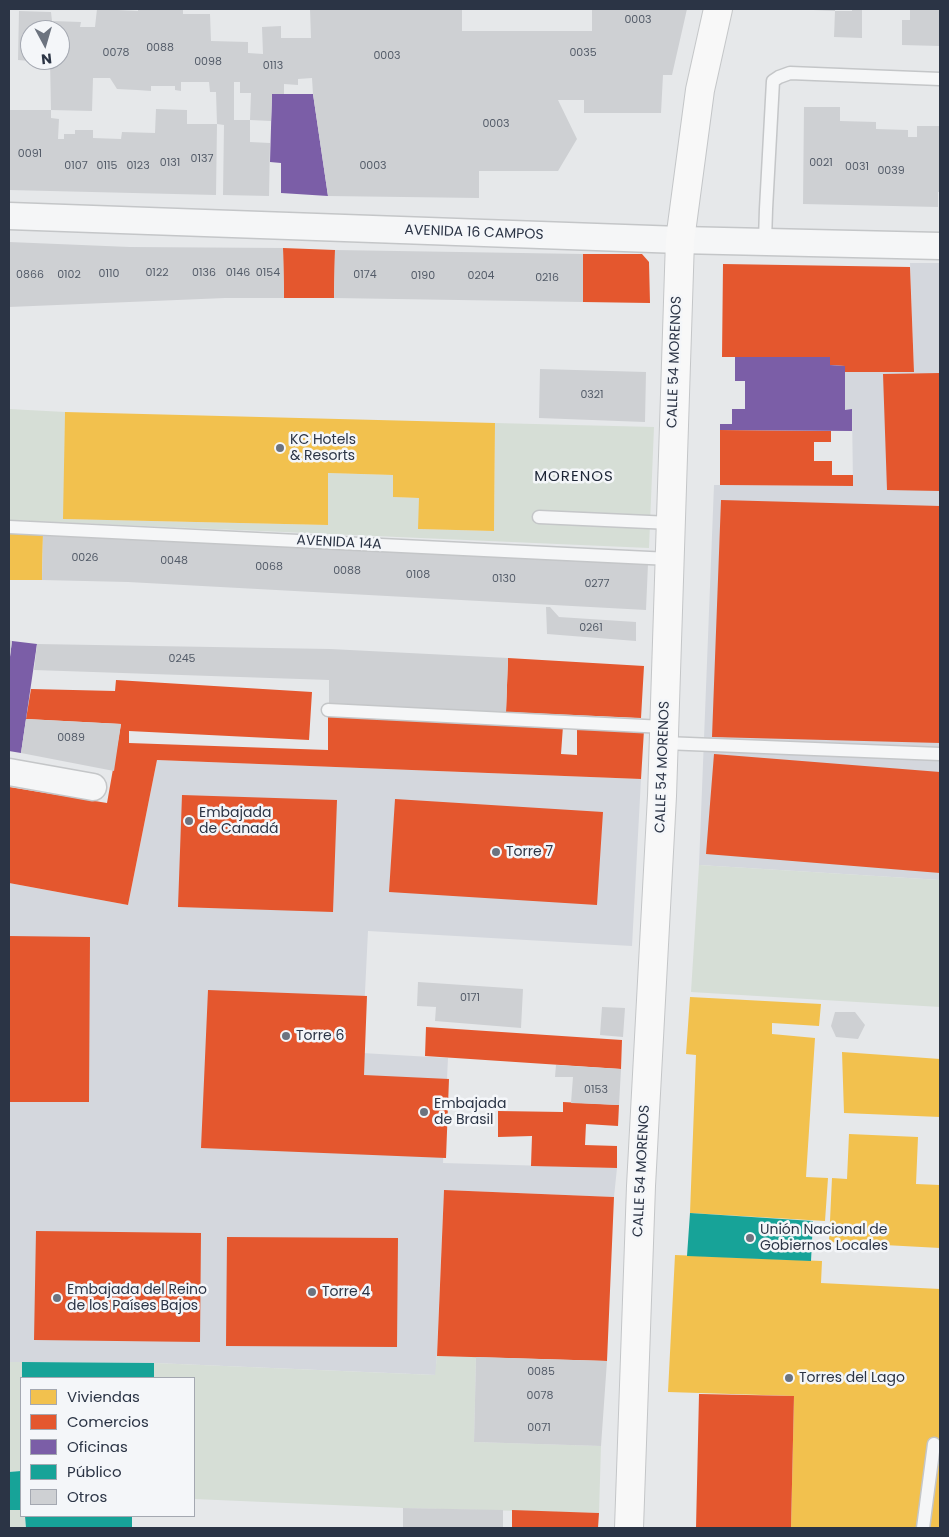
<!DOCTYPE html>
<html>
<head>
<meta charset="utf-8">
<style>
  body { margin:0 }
  #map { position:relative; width:949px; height:1537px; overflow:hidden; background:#e6e8ea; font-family:Poppins,sans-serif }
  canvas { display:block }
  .frame { position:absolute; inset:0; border:10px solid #2b3445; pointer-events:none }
  .legend { position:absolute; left:20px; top:1377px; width:175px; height:140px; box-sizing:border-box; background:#f4f6f9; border:1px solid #a4a8b1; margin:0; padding:6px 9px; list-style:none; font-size:15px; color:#2b3445 }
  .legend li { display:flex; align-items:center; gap:10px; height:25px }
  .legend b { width:25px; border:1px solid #a4a8b1 }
  .north { position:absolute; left:20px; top:20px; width:50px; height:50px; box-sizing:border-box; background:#f4f6f9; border:1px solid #a4a8b1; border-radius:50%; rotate:174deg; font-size:14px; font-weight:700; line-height:20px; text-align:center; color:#2b3445 }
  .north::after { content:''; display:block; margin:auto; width:18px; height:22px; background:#6c737f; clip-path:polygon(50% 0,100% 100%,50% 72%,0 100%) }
</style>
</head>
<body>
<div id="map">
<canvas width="949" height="1537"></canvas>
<div class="frame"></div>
<ul class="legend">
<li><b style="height:14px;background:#f2c14e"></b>Viviendas</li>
<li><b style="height:14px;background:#e4572e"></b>Comercios</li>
<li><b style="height:14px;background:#7b5ea7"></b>Oficinas</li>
<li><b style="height:14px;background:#17a398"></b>Público</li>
<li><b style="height:14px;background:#ced0d3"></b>Otros</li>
</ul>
<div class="north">N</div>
</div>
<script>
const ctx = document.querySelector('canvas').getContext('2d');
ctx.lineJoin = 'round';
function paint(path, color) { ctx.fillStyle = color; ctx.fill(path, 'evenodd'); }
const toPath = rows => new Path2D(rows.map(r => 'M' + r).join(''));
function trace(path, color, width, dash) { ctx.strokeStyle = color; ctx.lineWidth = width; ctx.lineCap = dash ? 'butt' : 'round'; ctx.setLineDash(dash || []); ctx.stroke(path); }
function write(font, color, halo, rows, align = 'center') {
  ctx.font = font + ' Poppins,sans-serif'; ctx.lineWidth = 5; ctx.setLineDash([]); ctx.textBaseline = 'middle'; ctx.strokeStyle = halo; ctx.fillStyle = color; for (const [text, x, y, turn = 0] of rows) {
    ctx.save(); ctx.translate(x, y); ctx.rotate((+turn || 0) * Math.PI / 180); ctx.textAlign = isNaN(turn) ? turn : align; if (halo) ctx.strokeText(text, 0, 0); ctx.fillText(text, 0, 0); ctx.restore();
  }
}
paint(toPath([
  [910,263,940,263,940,880,699,865,714,485,853,486,852,410,845,410,845,372,914,372],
  [157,760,641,779,632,946,368,931,362,1053,448,1058,443,1163,617,1168,614,1197,444,1190,436,1375,154,1363,9,1362,9,883,128,905]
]), '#d4d7dd');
paint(toPath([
  [9,409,65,412,64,519,328,525,328,473,393,475,393,497,419,498,419,529,494,531,495,423,654,427,649,548,9,520],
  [699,865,940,880,940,1007,691,992],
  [437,1356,476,1357,474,1442,601,1446,599,1513,403,1508,194,1499,194,1378,154,1378,154,1363,435,1375],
  [9,1362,22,1362,21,1471,9,1472],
  [9,1510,21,1510,21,1516,25,1516,26,1528,9,1528]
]), '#d6ded6');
paint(toPath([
  [65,412,495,423,494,531,418,529,419,498,393,497,393,475,328,473,328,525,63,519],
  [9,533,43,534,42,580,9,580],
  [690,997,821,1004,819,1026,772,1023,772,1034,815,1038,806,1177,828,1178,825,1221,690,1213,696,1055,686,1054],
  [842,1052,940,1059,940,1117,844,1113],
  [849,1134,918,1137,916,1184,940,1185,940,1248,829,1242,832,1178,847,1179],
  [675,1255,822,1261,821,1283,940,1289,940,1528,791,1528,794,1396,668,1392]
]), '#f2c14e');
paint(toPath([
  [283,248,335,250,334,298,284,298],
  [583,254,642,254,649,262,650,303,583,302],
  [723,264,910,267,914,372,845,372,845,366,830,365,830,357,722,357],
  [940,373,940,491,887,490,883,374],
  [720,430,831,431,831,442,814,442,814,461,832,461,832,475,853,475,853,486,720,485],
  [721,500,940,506,940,743,712,737],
  [508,658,644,666,641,718,506,712],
  [116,680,312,692,309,740,129,731,129,743,328,750,328,716,563,726,561,754,577,755,577,726,644,730,641,779,157,760,128,905,9,883,9,787,107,803,121,724,26,719,31,689,115,691],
  [714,754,940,772,940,873,706,854],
  [182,795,337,800,333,912,178,907],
  [395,799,603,812,597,905,389,892],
  [9,936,90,937,89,1102,9,1102],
  [208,990,367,996,364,1075,449,1079,446,1158,201,1148],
  [426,1027,622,1040,621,1069,425,1056],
  [563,1102,619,1105,618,1126,586,1124,585,1145,617,1146,617,1168,531,1166,532,1136,498,1137,498,1111,563,1112],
  [444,1190,614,1197,607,1361,437,1356],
  [36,1231,201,1233,200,1342,34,1340],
  [227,1237,398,1238,397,1347,226,1346],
  [699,1394,794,1396,791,1528,696,1528],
  [512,1510,599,1513,598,1528,512,1528]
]), '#e4572e');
paint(toPath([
  [272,94,313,94,328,196,281,193,281,163,270,162],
  [735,357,830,357,830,365,845,366,845,410,852,409,852,431,720,430,720,424,732,424,732,409,745,409,745,381,735,381],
  [12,641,37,644,21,753,9,751,9,664]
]), '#7b5ea7');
paint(toPath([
  [690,1213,813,1221,811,1261,687,1256],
  [22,1362,154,1363,154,1378,22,1378],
  [21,1471,21,1510,9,1510,9,1472],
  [25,1516,132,1516,132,1528,26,1528]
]), '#17a398');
paint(toPath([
  [97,9,138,11,138,9,183,9,183,14,210,14,211,41,248,42,248,53,263,54,262,27,281,26,281,38,311,38,310,9,462,9,462,31,592,31,592,9,687,9,672,75,663,75,661,113,584,113,584,100,558,100,577,139,558,171,479,171,479,198,328,196,313,94,312,78,298,79,298,85,284,84,284,94,272,94,271,121,250,120,250,142,270,143,269,196,223,195,224,125,217,124,216,195,9,190,9,110,51,110,51,118,59,119,58,139,64,139,64,134,75,134,75,130,93,130,93,138,121,139,122,132,155,133,156,109,187,110,187,124,217,124,216,92,210,92,209,82,181,82,181,91,175,90,175,86,151,86,151,91,137,90,117,89,110,78,93,78,92,111,51,110,50,60,60,60,60,30,30,30,30,61,18,60,19,11,51,12,52,21,81,22,80,27,95,27],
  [234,82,240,82,240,93,251,93,250,120,234,120],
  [813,9,835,9,835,11,813,10],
  [852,9,862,9,862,38,834,37,835,11,852,11],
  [910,9,940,9,940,46,902,45,902,20,910,20],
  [804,107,840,107,840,121,876,122,876,129,908,130,908,137,917,137,917,126,940,126,940,192,938,192,938,207,803,204],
  [9,242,130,247,283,248,284,298,225,298,9,307],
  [335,250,583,254,583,302,334,298],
  [540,369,646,372,645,422,539,418],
  [43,534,648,564,646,610,128,582,42,580],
  [546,607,550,607,559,617,636,622,636,641,547,634],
  [9,640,12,641,10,657,9,657],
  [37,644,330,649,508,658,506,712,329,705,329,680,34,670],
  [26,719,121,724,114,771,21,753],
  [418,982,523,989,521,1028,435,1021,436,1007,417,1006],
  [602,1007,625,1008,623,1037,600,1035],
  [835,1012,855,1012,865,1025,858,1039,836,1037,831,1026],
  [556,1065,621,1069,619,1105,571,1103,573,1077,555,1077],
  [476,1357,607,1361,601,1446,474,1442],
  [403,1508,503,1510,503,1528,403,1528]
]), '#ced0d3');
const lane = toPath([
  [765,241,766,209,773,81,779,77,790,73,940,79],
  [539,517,671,523],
  [9,527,670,559],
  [328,710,664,727],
  [664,743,940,754],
  [923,1528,934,1444]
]);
const street = toPath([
  [9,216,680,240,940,246],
  [9,772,93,787]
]);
const secondary = toPath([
  [629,1528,641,1186,662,796,680,240,700,90,718,9]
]);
trace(lane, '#c4c6c8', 15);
trace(street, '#c4c6c8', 29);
trace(secondary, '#c4c6c8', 30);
trace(lane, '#f5f6f7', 12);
trace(street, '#f5f6f7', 26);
trace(secondary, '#f8f8f8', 28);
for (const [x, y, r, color] of [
  [280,448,5,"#6c737f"],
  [189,821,5,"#6c737f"],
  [496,852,5,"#6c737f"],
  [286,1036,5,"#6c737f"],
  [424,1112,5,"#6c737f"],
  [750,1238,5,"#6c737f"],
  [312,1292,5,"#6c737f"],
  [57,1298,5,"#6c737f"],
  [789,1378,5,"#6c737f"]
]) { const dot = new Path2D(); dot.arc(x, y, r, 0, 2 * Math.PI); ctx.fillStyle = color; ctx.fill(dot); trace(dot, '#f4f6f9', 2); }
write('11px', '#545c69', null, [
  ["0003",638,20],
  ["0088",160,48],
  ["0078",116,53],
  ["0035",583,53],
  ["0003",387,56],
  ["0098",208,62],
  ["0113",273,66],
  ["0003",496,124],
  ["0091",30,154],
  ["0137",202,159],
  ["0131",170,163],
  ["0021",821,163],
  ["0107",76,166],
  ["0115",107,166],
  ["0123",138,166],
  ["0003",373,166],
  ["0031",857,167],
  ["0039",891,171],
  ["0122",157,273],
  ["0136",204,273],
  ["0146",238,273],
  ["0154",268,273],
  ["0110",109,274],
  ["0866",30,275],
  ["0102",69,275],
  ["0174",365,275],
  ["0190",423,276],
  ["0204",481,276],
  ["0216",547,278],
  ["0321",592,395],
  ["0026",85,558],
  ["0048",174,561],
  ["0068",269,567],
  ["0088",347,571],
  ["0108",418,575],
  ["0130",504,579],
  ["0277",597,584],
  ["0261",591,628],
  ["0245",182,659],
  ["0089",71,738],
  ["0171",470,998],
  ["0153",596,1090],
  ["0085",541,1372],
  ["0078",540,1396],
  ["0071",539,1428]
]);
write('14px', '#2b3445', '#f4f6f9', [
  ["AVENIDA 16 CAMPOS",474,233,2],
  ["CALLE 54 MORENOS",675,362,-88],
  ["AVENIDA 14A",339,543,3],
  ["CALLE 54 MORENOS",663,767,-88],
  ["CALLE 54 MORENOS",642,1171,-87]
]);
write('14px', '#2b3445', '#f4f6f9', [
  ["KC Hotels",290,440],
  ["& Resorts",290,456],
  ["Embajada",199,813],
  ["de Canadá",199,829],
  ["Torre 7",506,852],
  ["Torre 6",296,1036],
  ["Embajada",434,1104],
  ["de Brasil",434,1120],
  ["Unión Nacional de",760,1230],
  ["Gobiernos Locales",760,1246],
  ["Embajada del Reino",67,1290],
  ["de los Países Bajos",67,1306],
  ["Torre 4",322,1292],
  ["Torres del Lago",799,1378]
], 'left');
ctx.letterSpacing = '1px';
write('15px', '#1d2536', '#f4f6f9', [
  ["MORENOS",574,477]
]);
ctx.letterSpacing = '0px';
</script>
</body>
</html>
